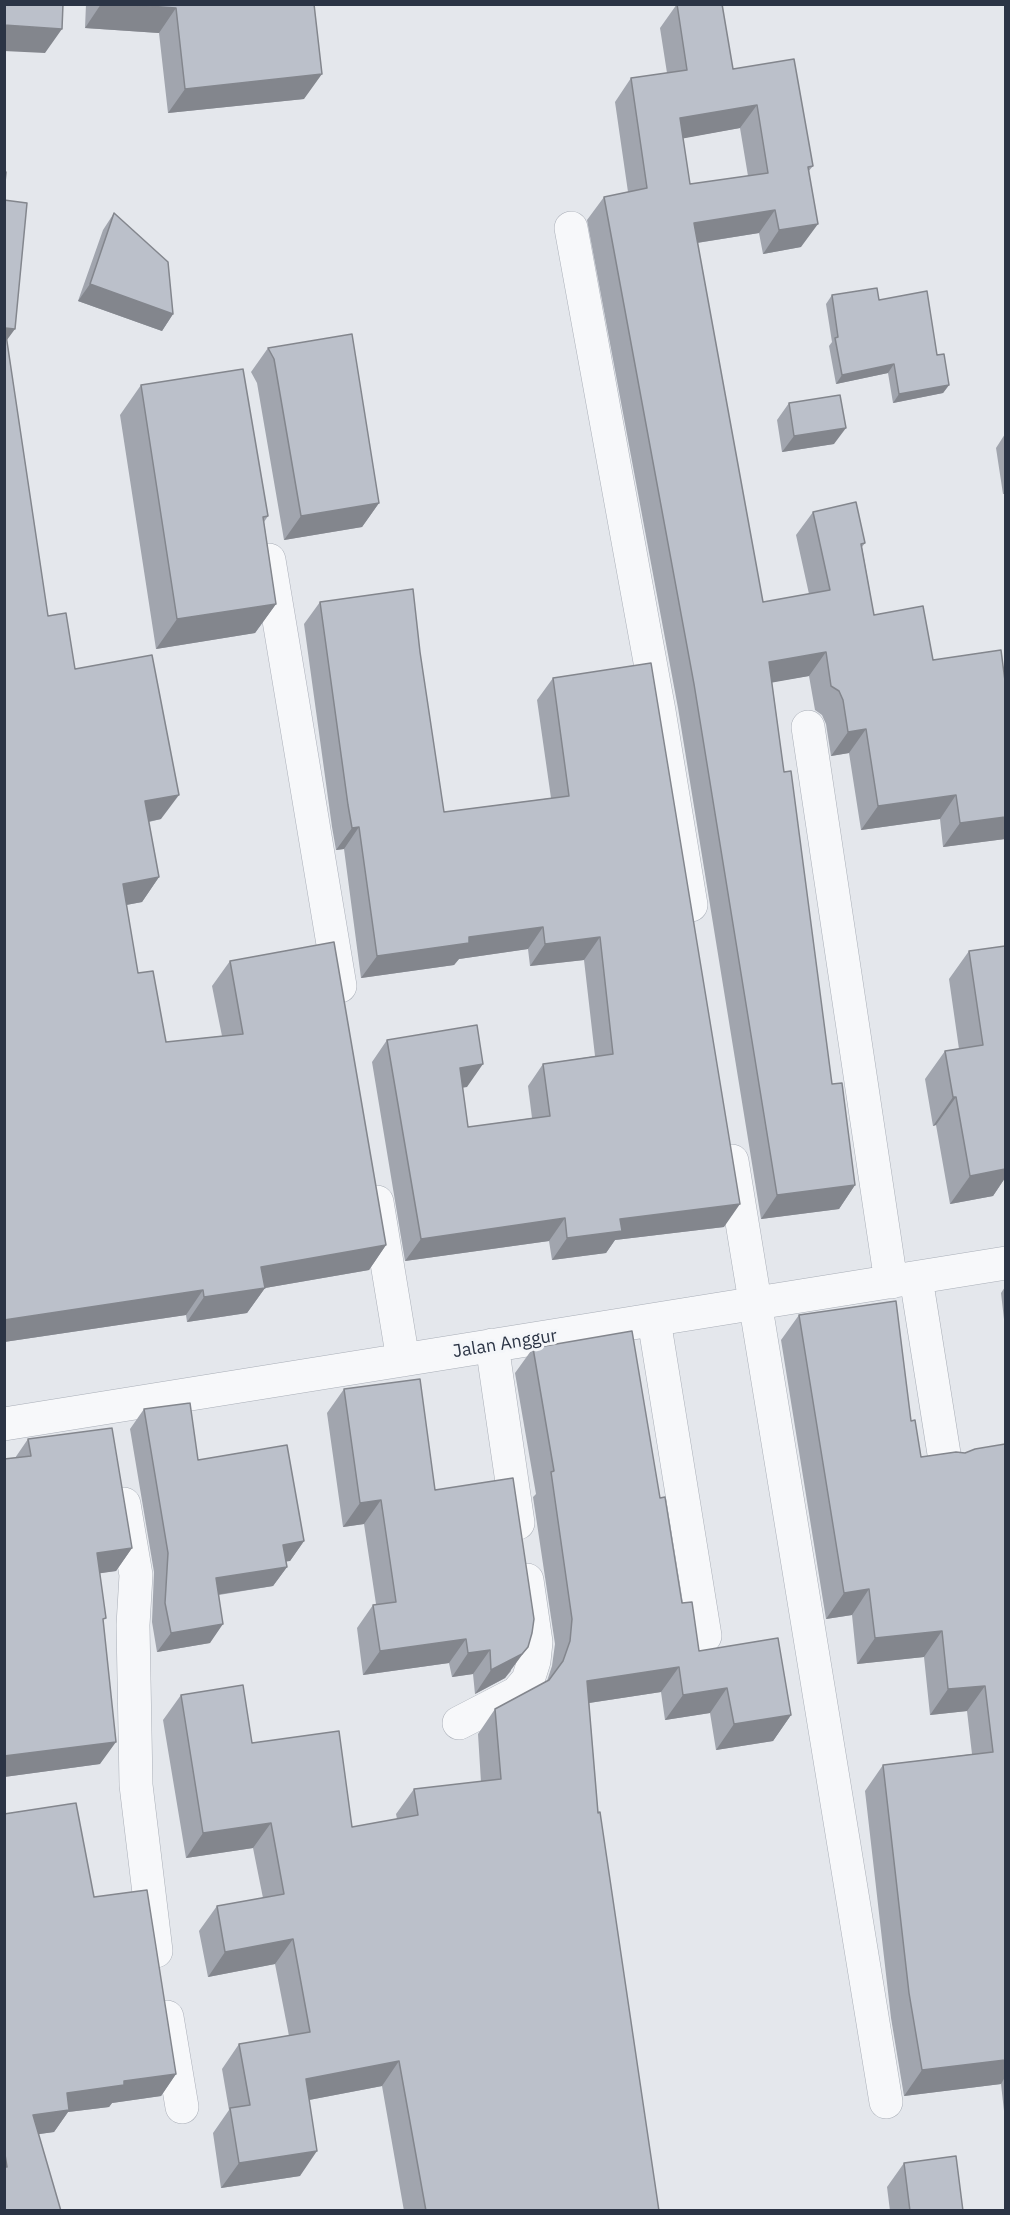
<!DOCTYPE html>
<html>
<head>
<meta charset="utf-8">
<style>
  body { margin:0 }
  #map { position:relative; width:1010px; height:2215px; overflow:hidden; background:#e4e7ec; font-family:"IBM Plex Sans",sans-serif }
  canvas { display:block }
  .frame { position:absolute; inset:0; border:6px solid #2b3445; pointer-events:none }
</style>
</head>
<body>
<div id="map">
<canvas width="1010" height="2215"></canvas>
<div class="frame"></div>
</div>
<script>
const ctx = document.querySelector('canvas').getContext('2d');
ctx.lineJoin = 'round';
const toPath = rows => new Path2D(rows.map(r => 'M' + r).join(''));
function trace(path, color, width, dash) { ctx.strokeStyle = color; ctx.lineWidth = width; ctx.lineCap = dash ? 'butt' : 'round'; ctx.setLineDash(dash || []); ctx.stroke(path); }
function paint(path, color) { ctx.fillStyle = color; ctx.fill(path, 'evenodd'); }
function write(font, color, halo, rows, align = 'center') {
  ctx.font = font + ' "IBM Plex Sans",sans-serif'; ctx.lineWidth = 6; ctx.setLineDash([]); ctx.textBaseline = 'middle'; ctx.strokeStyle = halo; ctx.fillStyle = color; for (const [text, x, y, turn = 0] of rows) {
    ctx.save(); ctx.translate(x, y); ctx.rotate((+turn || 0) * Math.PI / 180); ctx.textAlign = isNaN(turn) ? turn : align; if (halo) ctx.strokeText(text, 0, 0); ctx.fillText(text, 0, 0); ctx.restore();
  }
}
const minor = toPath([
  [571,228,659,711,691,905],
  [269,560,340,986],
  [808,727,891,1282],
  [732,1161,886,2102],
  [377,1202,403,1360],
  [916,1278,945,1460],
  [654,1320,705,1636],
  [492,1345,518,1523],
  [4,1424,1006,1263],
  [124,1504,136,1575,133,1625,136,1785,156,1951],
  [459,1723,517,1693,528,1680,534,1661,536,1642,527,1580],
  [167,2017,182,2107]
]);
trace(minor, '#a9aeb7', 34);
trace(minor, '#f7f8fa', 33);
paint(toPath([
  [86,4,314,4,304,99,168,113,159,33,85,28],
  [677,4,733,69,813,166,808,172,801,247,763,254,759,233,697,243,763,602,809,594,796,535,813,512,865,543,862,547,874,615,933,660,1005,839,943,847,940,819,861,830,849,753,831,756,826,724,822,715,815,710,809,676,772,682,784,772,832,1084,855,1185,839,1209,761,1219,678,708,587,220,604,197,628,192,615,102,631,78,667,73,660,28],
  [740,128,748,176,690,184,683,138],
  [114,213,173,314,162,331,78,301,103,230],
  [832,295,879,300,937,355,949,385,943,393,893,403,888,373,836,384,829,346,832,342,826,304],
  [7,341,48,616,75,669,161,819,149,822,159,877,142,902,126,905,138,973,166,1042,222,1036,212,986,230,961,386,1245,369,1270,265,1288,247,1313,187,1322,186,1315,4,1342],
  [268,348,379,503,362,527,284,540,257,383,251,372],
  [141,385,268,516,264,522,276,604,255,633,156,649,120,415],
  [789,403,834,444,782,452,777,420],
  [1005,434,1005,494,1003,494,996,448],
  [320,602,420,652,444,812,551,798,537,700,553,678,724,1227,615,1240,606,1253,552,1260,549,1241,405,1261,372,1062,387,1040,467,1087,462,1087,468,1127,532,1118,528,1086,543,1064,595,1056,584,960,530,966,528,949,459,959,454,965,361,978,344,849,336,850,332,827,304,624],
  [969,951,1005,1178,993,1196,950,1204,936,1125,933,1126,925,1079,945,1051,959,1049,949,979],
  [1005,1287,1005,1328,1001,1293],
  [799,1315,911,1421,921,1457,965,1453,1005,1444,1005,2120,1001,2084,904,2096,891,2018,865,1791,883,1765,972,1754,967,1711,930,1715,924,1657,857,1664,852,1615,826,1619,781,1340],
  [533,1348,660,1498,682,1603,699,1651,791,1715,773,1741,716,1750,710,1713,665,1720,661,1692,589,1703,598,1813,659,2211,404,2211,382,2086,309,2100,300,2176,221,2188,213,2133,229,2110,222,2069,239,2044,289,2036,275,1964,208,1977,199,1931,217,1906,263,1898,253,1848,186,1858,163,1720,181,1695,252,1743,352,1827,397,1819,396,1814,414,1789,481,1782,478,1734,495,1709,547,1681,552,1666,555,1644,533,1497,536,1494,515,1373],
  [344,1389,435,1490,511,1671,505,1678,475,1694,473,1674,452,1677,449,1663,363,1675,357,1628,373,1605,376,1604,364,1524,343,1527,327,1413],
  [144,1409,198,1460,304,1541,290,1561,286,1561,287,1567,273,1586,219,1595,210,1643,157,1652,152,1622,154,1572,130,1429],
  [28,1439,132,1548,116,1571,100,1573,103,1623,100,1764,4,1777,4,1459,15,1458],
  [4,1814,94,1897,176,2074,161,2096,112,2103,109,2107,68,2112,54,2132,39,2134,4,2211],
  [904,2163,963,2211,890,2211,887,2187]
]), '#a1a5ae');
paint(toPath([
  [101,4,120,4,176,8,159,33,85,28],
  [4,25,62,29,45,53,4,51],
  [322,74,304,99,168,113,185,89],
  [757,105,740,128,664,142,680,118],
  [775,210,759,233,677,246,694,223],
  [818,224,801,247,763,254,779,230],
  [90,284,173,314,162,331,78,301],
  [4,329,15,329,4,344],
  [894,364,888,373,836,384,842,375],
  [949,385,943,393,893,403,899,394],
  [846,428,834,444,782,452,794,436],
  [379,503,362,527,284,540,301,516],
  [276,604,255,633,156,649,177,619],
  [826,652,809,676,753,686,769,662],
  [866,729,849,753,831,756,848,732],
  [179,795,161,819,127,826,145,801],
  [956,795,940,819,861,830,878,806],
  [1005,817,1005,839,943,847,960,823],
  [359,827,344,849,336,850,352,828],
  [159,877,142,902,105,909,123,884],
  [543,927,528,949,459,959,454,965,361,978,377,956,469,937],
  [600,937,584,960,530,966,545,944],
  [483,1064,467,1087,444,1091,460,1068],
  [953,1097,956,1097,936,1125,933,1126],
  [1005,1158,1005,1178,993,1196,950,1204,970,1176],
  [855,1185,839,1209,761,1219,777,1195],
  [740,1204,724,1227,615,1240,606,1253,552,1260,567,1238,620,1219],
  [565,1218,549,1241,405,1261,421,1239],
  [386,1245,369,1270,265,1288,247,1313,187,1322,204,1297,261,1267],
  [203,1290,186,1315,4,1342,4,1320],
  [381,1500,364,1524,343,1527,360,1503],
  [304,1541,290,1561,270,1564,283,1545],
  [132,1548,116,1571,81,1576,97,1553],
  [287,1567,273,1586,202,1597,216,1578],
  [869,1589,852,1615,826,1619,844,1593],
  [223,1624,210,1643,157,1652,171,1633],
  [942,1631,924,1657,857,1664,875,1638],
  [466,1639,449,1663,363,1675,380,1651],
  [528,1647,505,1678,475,1694,491,1670],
  [490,1650,473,1674,452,1677,468,1653],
  [679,1667,661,1692,569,1706,587,1681],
  [985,1686,967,1711,930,1715,948,1689],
  [727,1688,710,1713,665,1720,683,1695],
  [791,1715,773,1741,716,1750,734,1724],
  [116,1742,100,1764,4,1777,4,1756],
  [271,1823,253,1848,186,1858,203,1833],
  [293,1939,275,1964,208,1977,225,1952],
  [1005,2060,1005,2077,1001,2084,904,2096,922,2070],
  [399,2061,382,2086,288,2104,306,2079],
  [176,2074,161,2096,112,2103,109,2107,68,2112,54,2132,18,2137,33,2115,67,2093,124,2081],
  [317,2151,300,2176,221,2188,239,2163]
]), '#83868d');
const building = toPath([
  [4,4,63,4,62,29,4,25,4,4],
  [120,4,314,4,322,74,185,89,176,8,120,4],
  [677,4,722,4,733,69,794,59,813,166,808,167,818,224,779,230,775,210,694,223,763,602,830,590,813,512,856,502,865,543,861,544,874,615,923,606,933,660,1001,650,1005,681,1005,817,960,823,956,795,878,806,866,729,848,732,843,700,839,691,831,686,826,652,769,662,784,772,791,771,832,1084,842,1083,855,1185,777,1195,694,684,604,197,647,188,631,78,687,70,677,4],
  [757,105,768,173,690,184,680,118,757,105],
  [4,172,6,172,4,193,4,172],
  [4,200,27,203,15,329,5,328,48,616,66,613,75,669,152,655,179,795,145,801,159,877,123,884,138,973,153,971,166,1042,243,1034,230,961,334,942,386,1245,261,1267,265,1288,204,1297,203,1290,4,1320,4,200],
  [114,213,168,262,173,314,90,284,114,213],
  [877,288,879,300,927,291,937,355,944,354,949,385,899,394,894,364,842,375,835,338,838,337,832,295,877,288],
  [352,334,379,503,301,516,274,359,268,348,352,334],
  [243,369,268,516,263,517,276,604,177,619,141,385,243,369],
  [840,395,846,428,794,436,789,403,840,395],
  [413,589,420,652,444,812,569,796,553,678,651,663,740,1204,620,1219,622,1231,567,1238,565,1218,421,1239,387,1040,477,1025,483,1064,460,1068,468,1127,550,1116,543,1064,613,1054,600,937,545,944,543,927,469,937,469,943,377,956,359,827,352,828,348,805,320,602,413,589],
  [1005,946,1005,1169,970,1176,956,1097,953,1097,945,1051,983,1045,969,951,1005,946],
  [896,1301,911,1421,915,1420,921,1457,956,1452,965,1453,975,1449,1005,1444,1005,2060,922,2070,909,1993,883,1765,993,1752,985,1686,948,1689,942,1631,875,1638,869,1589,844,1593,799,1315,896,1301],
  [632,1331,660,1498,665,1497,682,1603,692,1602,699,1651,778,1638,791,1715,734,1724,727,1688,683,1695,679,1667,587,1681,598,1813,600,1812,659,2211,426,2211,399,2061,306,2079,317,2151,239,2163,230,2108,250,2105,239,2044,310,2032,293,1939,225,1952,217,1906,284,1894,271,1823,203,1833,181,1695,243,1685,252,1743,339,1731,352,1827,418,1815,414,1789,501,1779,495,1709,549,1680,563,1661,570,1641,572,1619,551,1472,554,1471,533,1348,632,1331],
  [420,1379,435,1490,513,1478,534,1619,532,1633,528,1647,522,1654,491,1670,490,1650,468,1653,466,1639,380,1651,373,1605,396,1602,381,1500,360,1503,344,1389,420,1379],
  [190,1403,198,1460,287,1445,304,1541,283,1545,287,1567,216,1578,223,1624,171,1633,165,1603,168,1553,144,1409,190,1403],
  [112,1428,132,1548,97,1553,106,1618,103,1619,116,1742,4,1756,4,1459,31,1456,28,1439,112,1428],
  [76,1803,94,1897,147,1890,176,2074,124,2081,124,2085,67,2093,69,2110,33,2115,61,2211,4,2211,4,2167,7,2167,4,2148,4,1814,76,1803],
  [956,2156,963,2211,910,2211,904,2163,956,2156]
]);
paint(building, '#bbc0ca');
trace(building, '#83868d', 1.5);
write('18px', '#2b3445', '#f4f6f9', [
  ["Jalan Anggur",505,1344,-9]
]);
</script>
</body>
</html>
